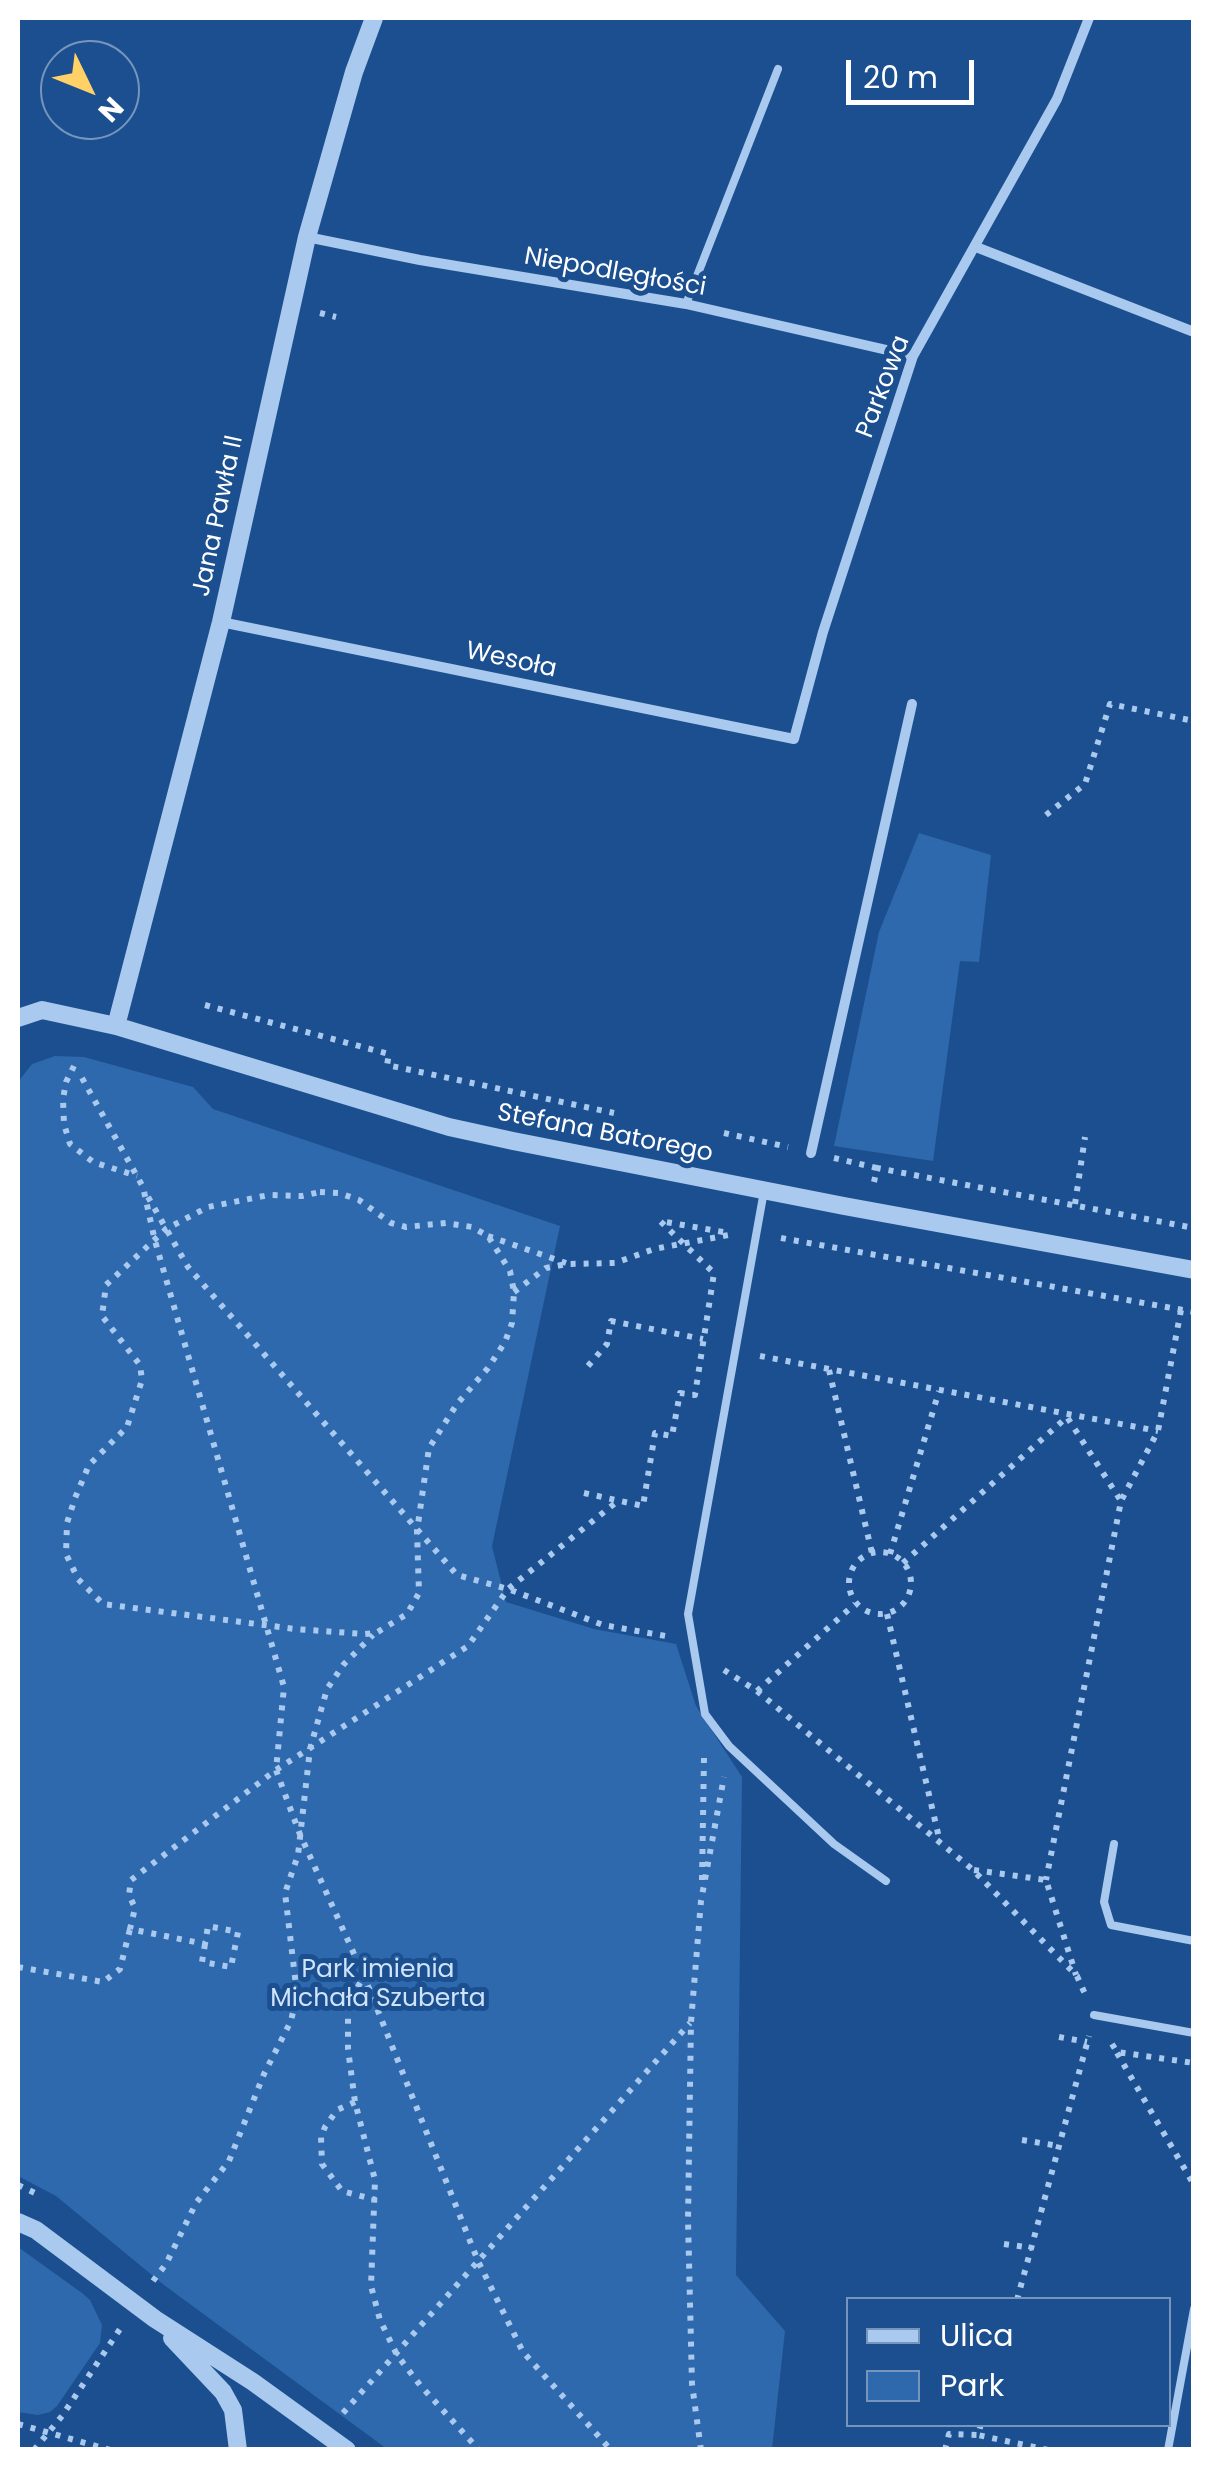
<!DOCTYPE html>
<html>
<head>
<meta charset="utf-8">
<style>
  body { margin:0 }
  #map { position:relative; width:1211px; height:2467px; overflow:hidden; background:#1b4f8f; font-family:Poppins,sans-serif }
  canvas { display:block }
  .frame { position:absolute; inset:0; border:20px solid #fff; pointer-events:none }
  .legend { position:absolute; left:846px; top:2297px; width:325px; height:130px; box-sizing:border-box; background:#1b4f8f; border:2px solid #7695bc; margin:0; padding:12px 18px; list-style:none; font-size:30px; color:#fff }
  .legend li { display:flex; align-items:center; gap:20px; height:50px }
  .legend b { width:50px; border:2px solid #7695bc }
  .north { position:absolute; left:40px; top:40px; width:100px; height:100px; box-sizing:border-box; background:#1b4f8f; border:2px solid #7695bc; border-radius:50%; rotate:133deg; font-size:28px; font-weight:700; line-height:40px; text-align:center; color:#fff }
  .north::after { content:''; display:block; margin:auto; width:35px; height:45px; background:#ffd166; clip-path:polygon(50% 0,100% 100%,50% 72%,0 100%) }
  .scale { position:absolute; left:846px; top:60px; width:128px; height:45px; box-sizing:border-box; border:5px solid #fff; border-top:0; padding-left:12px; font-size:30px; line-height:35px; white-space:nowrap; color:#fff; -webkit-text-stroke:8px #1b4f8f; paint-order:stroke }
</style>
</head>
<body>
<div id="map">
<canvas width="1211" height="2467"></canvas>
<div class="frame"></div>
<ul class="legend">
<li><b style="height:12px;background:#a9c9ee"></b>Ulica</li>
<li><b style="height:28px;background:#2e69ad"></b>Park</li>
</ul>
<div class="north">N</div>
<div class="scale">20 m</div>
</div>
<script>
const ctx = document.querySelector('canvas').getContext('2d');
ctx.lineJoin = 'round';
function paint(path, color) { ctx.fillStyle = color; ctx.fill(path, 'evenodd'); }
const toPath = rows => new Path2D(rows.map(r => 'M' + r).join(''));
function trace(path, color, width, dash) { ctx.strokeStyle = color; ctx.lineWidth = width; ctx.lineCap = dash ? 'butt' : 'round'; ctx.setLineDash(dash || []); ctx.stroke(path); }
function write(font, color, halo, rows, align = 'center') {
  ctx.font = font + ' Poppins,sans-serif'; ctx.lineWidth = 10; ctx.setLineDash([]); ctx.textBaseline = 'middle'; ctx.strokeStyle = halo; ctx.fillStyle = color; for (const [text, x, y, turn = 0] of rows) {
    ctx.save(); ctx.translate(x, y); ctx.rotate((+turn || 0) * Math.PI / 180); ctx.textAlign = isNaN(turn) ? turn : align; if (halo) ctx.strokeText(text, 0, 0); ctx.fillText(text, 0, 0); ctx.restore();
  }
}
paint(toPath([
  [919,833,991,855,979,962,960,961,933,1161,834,1146,879,932],
  [55,1056,84,1057,193,1087,213,1109,560,1226,492,1546,506,1602,594,1629,676,1644,696,1706,742,1777,736,2275,785,2331,772,2449,387,2449,164,2285,56,2196,18,2176,18,1082,32,1064],
  [18,2247,82,2293,90,2300,102,2325,100,2343,57,2406,50,2412,38,2415,18,2412]
]), '#2e69ad');
trace(toPath([
  [320,313,336,317],
  [1046,815,1085,784,1110,704,1194,721],
  [205,1005,389,1054,387,1065,614,1113],
  [74,1066,66,1082,63,1099,64,1124,70,1144,93,1162,137,1176],
  [82,1078,143,1187,155,1241,284,1687,276,1770,299,1832,364,1976,478,2261,523,2352,611,2450],
  [724,1133,788,1147],
  [834,1158,877,1168],
  [874,1182,877,1168,1194,1228],
  [320,1192,339,1193,359,1200,391,1223,406,1227,446,1223,472,1227,488,1236,510,1271,514,1292,512,1323,505,1342,488,1368,457,1404,429,1448,417,1531,419,1593,407,1614,376,1633,364,1634,295,1629,103,1604,78,1579,66,1554,67,1523,75,1498,89,1465,127,1427,142,1380,140,1365,102,1316,106,1285,166,1229,208,1207,269,1195,302,1196,320,1192],
  [148,1197,188,1267,457,1575,508,1589,603,1625,666,1636],
  [1075,1204,1085,1137],
  [488,1236,566,1263],
  [781,1238,1194,1312],
  [514,1292,546,1268,567,1264,615,1263,654,1249,734,1234],
  [760,1356,1158,1431],
  [588,1366,607,1344,611,1321,703,1339],
  [829,1370,872,1553],
  [584,1493,643,1506,655,1433,672,1436,680,1393,695,1395,714,1273,660,1221,729,1233],
  [1122,1499,1158,1431,1181,1310],
  '849 1583a31 31 0 1 1 62 0a31 31 0 1 1-62 0Z',
  [890,1554,939,1391],
  [903,1563,1067,1417,1121,1501,1046,1880],
  [887,1614,940,1842],
  [724,1670,757,1691,972,1869,1077,1976,1085,1994],
  [757,1691,855,1604],
  [974,1870,1046,1880,1076,1975],
  [702,1880,704,1757],
  [205,1944,202,1962,231,1967,238,1932,208,1926,205,1944,130,1929,135,1908,129,1895,131,1880,276,1770,468,1646,508,1589,619,1500],
  [18,1967,103,1982,120,1969,130,1929],
  [447,1972,364,1976,348,2004,348,2049,355,2102,375,2180,371,2286,380,2320,397,2355,420,2385,479,2450],
  [1059,2037,1087,2042],
  [1112,2044,1117,2052,1194,2063],
  [1117,2053,1194,2185],
  [355,2102,337,2110,325,2127,321,2137,322,2164,342,2191,376,2200],
  [1022,2140,1059,2146],
  [18,2185,35,2193],
  [1004,2244,1032,2248],
  [153,2281,166,2264,196,2203,229,2161,264,2074,291,2021,297,1994,285,1893,298,1855,310,1749,327,1689,344,1664,373,1635],
  [1017,2300,1089,2036],
  [343,2413,690,2023],
  [18,2424,110,2450],
  [981,2424,978,2435,1048,2450],
  [34,2450,62,2416,120,2329],
  [701,2450,692,2384,688,2220,691,2022,701,1901,724,1777],
  [945,2450,949,2434,978,2435]
]), '#a9c9ee', 6, [5, 8]);
trace(toPath([
  [686,304,778,69],
  [764,1191,688,1614,705,1714,729,1746,834,1844,886,1881],
  [1114,1844,1104,1902,1111,1925,1194,1941],
  [1094,2015,1194,2033],
  [1168,2450,1194,2309]
]), '#a9c9ee', 8);
trace(toPath([
  [307,237,420,260,686,304,913,356],
  [976,247,1194,332],
  [221,622,794,739,823,632,913,356,1057,99,1089,18],
  [811,1153,912,704]
]), '#a9c9ee', 10);
trace(toPath([
  [18,1018,42,1010,116,1026,449,1127,513,1141,844,1206,1194,1270],
  [116,1026,221,622,307,237,354,72,374,18],
  [18,2222,36,2230,155,2319,253,2382,347,2450],
  [172,2338,223,2392,233,2410,238,2450]
]), '#a9c9ee', 18);
write('25px', '#fff', '#1b4f8f', [
  ["Niepodległości",615,273,10],
  ["Parkowa",884,387,-69],
  ["Jana Pawła II",219,516,-78],
  ["Wesoła",511,661,12],
  ["Stefana Batorego",605,1134,11]
]);
write('25px', '#cfe3fa', '#1b4f8f', [
  ["Park imienia",378,1971],
  ["Michała Szuberta",378,2000]
]);
</script>
</body>
</html>
